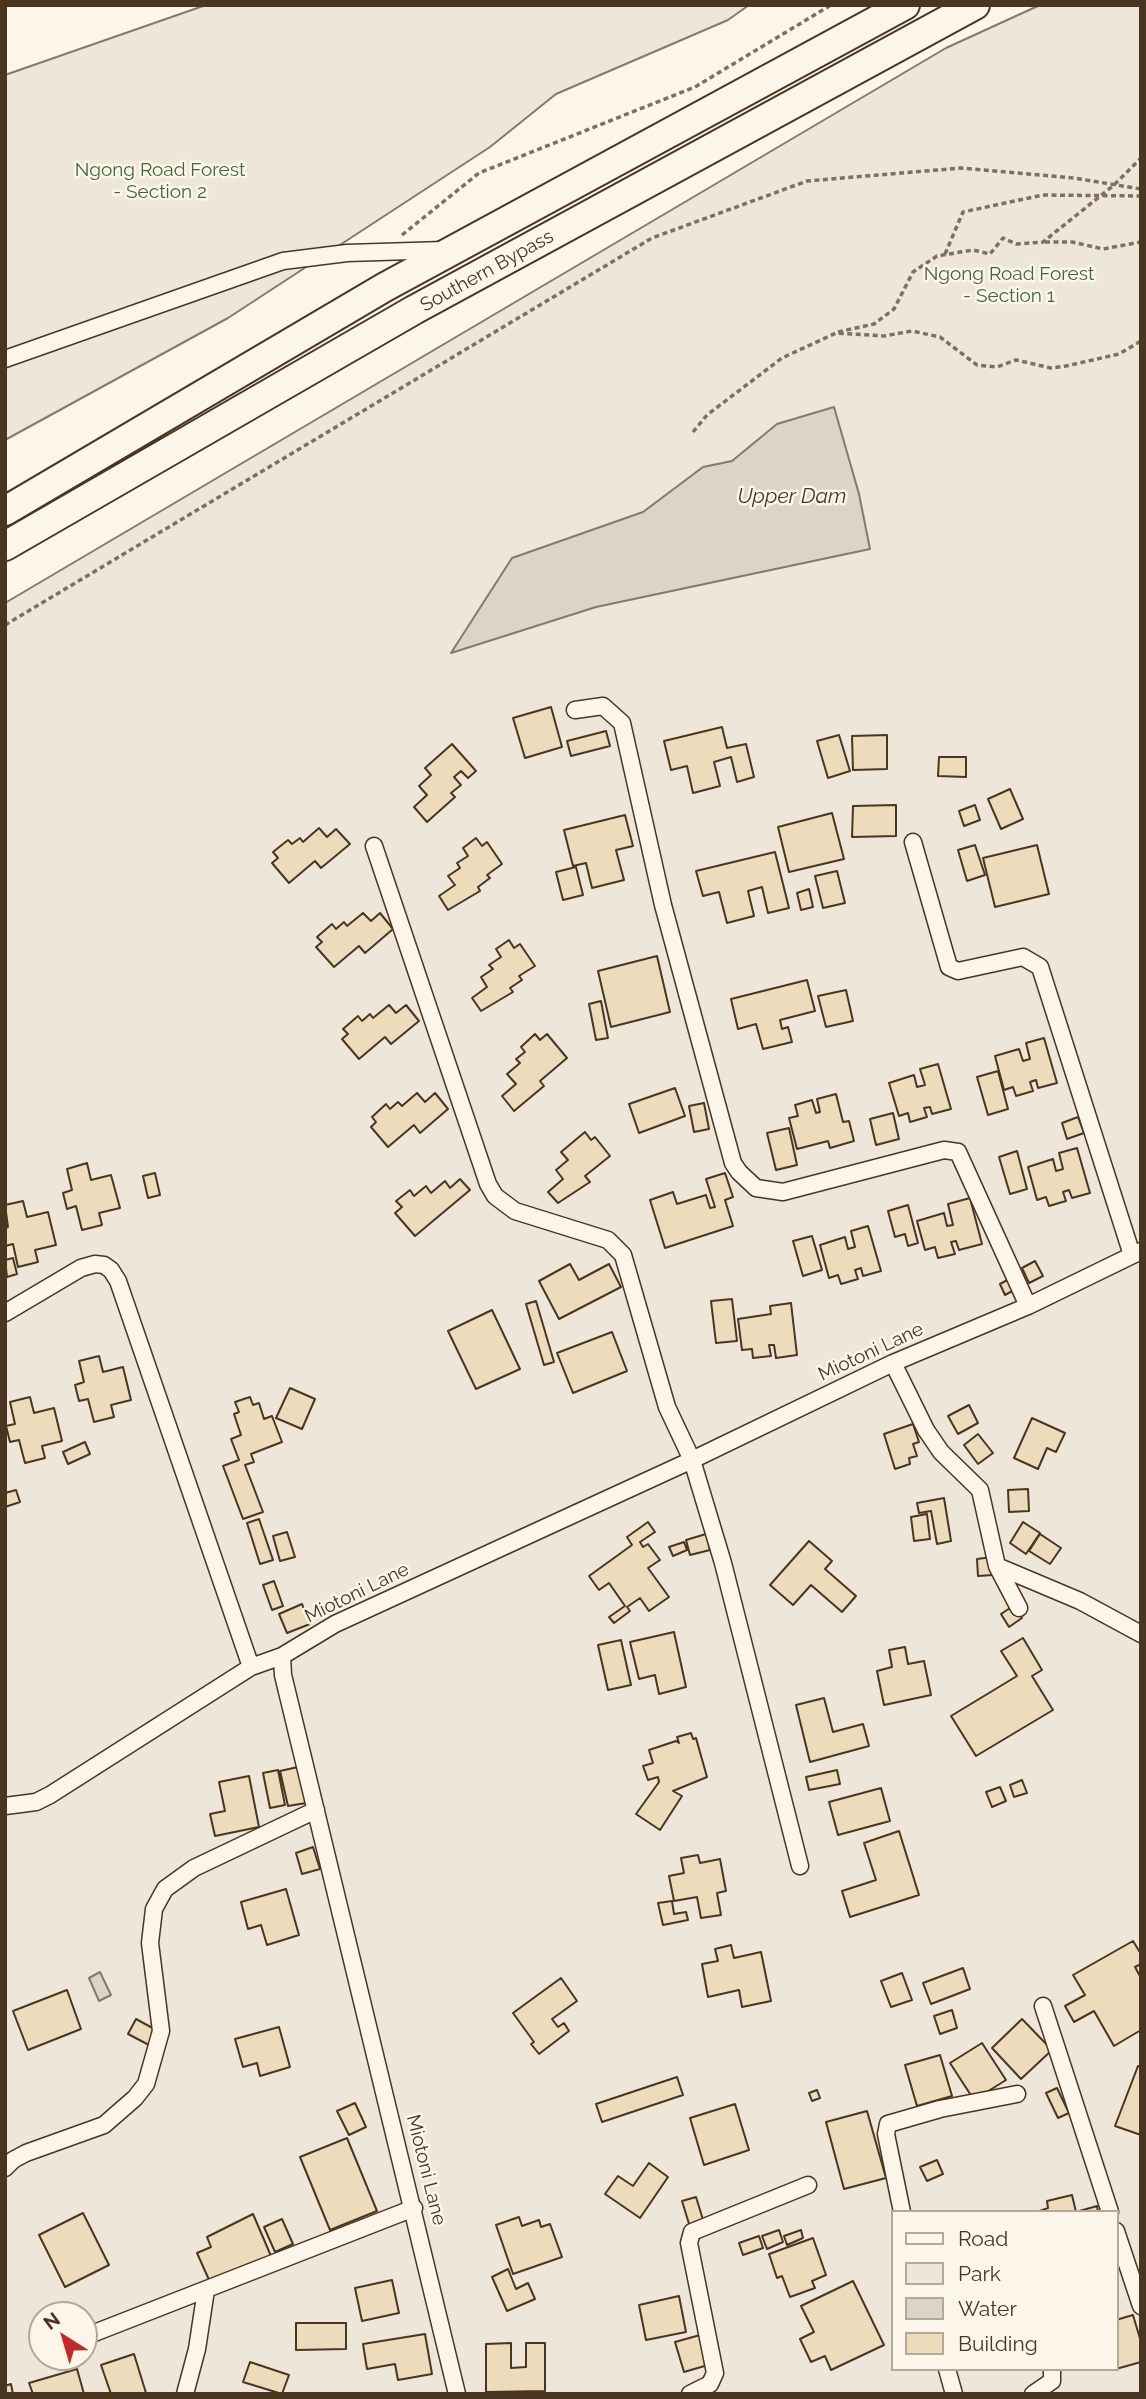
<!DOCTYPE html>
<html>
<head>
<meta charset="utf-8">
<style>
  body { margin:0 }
  #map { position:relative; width:1146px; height:2399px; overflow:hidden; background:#fbf6e9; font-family:Raleway,sans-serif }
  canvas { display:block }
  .frame { position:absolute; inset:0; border:7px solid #4a3520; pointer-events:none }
  .legend { position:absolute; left:891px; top:2210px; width:228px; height:161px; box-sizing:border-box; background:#fbf6e9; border:2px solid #b4a999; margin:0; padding:9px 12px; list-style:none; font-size:21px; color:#4a3520 }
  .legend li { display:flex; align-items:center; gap:14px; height:35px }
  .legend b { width:35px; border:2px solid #b4a999 }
  .north { position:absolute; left:28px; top:2301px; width:70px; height:70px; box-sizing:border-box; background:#fbf6e9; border:2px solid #b4a999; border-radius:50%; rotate:323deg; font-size:19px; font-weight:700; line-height:28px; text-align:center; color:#4a3520 }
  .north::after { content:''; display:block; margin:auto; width:24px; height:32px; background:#c62828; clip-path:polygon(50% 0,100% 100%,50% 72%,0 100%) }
</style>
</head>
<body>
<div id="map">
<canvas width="1146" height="2399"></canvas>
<div class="frame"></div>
<ul class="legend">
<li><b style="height:9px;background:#fbf6e9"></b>Road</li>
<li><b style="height:19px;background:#ede6d9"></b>Park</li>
<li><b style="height:19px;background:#dcd4c6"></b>Water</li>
<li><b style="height:19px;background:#ecdcbc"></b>Building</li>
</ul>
<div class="north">N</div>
</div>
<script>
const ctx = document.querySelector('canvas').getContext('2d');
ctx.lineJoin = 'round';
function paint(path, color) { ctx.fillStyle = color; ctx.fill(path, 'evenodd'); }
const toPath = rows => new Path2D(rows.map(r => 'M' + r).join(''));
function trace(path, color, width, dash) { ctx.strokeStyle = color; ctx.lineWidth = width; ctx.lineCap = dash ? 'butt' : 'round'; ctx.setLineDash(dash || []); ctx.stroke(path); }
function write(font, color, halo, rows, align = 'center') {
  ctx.font = font + ' Raleway,sans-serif'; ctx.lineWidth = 5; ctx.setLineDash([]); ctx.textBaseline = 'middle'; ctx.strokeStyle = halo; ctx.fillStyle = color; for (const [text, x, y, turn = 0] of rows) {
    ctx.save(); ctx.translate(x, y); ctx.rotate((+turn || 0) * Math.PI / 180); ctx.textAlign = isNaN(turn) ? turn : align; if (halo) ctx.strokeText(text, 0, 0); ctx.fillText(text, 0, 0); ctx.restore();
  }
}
const green = toPath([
  [206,5,749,5,728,20,556,94,490,147,228,318,5,440,5,75,206,5],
  [1040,5,1141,5,1141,2394,5,2394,5,603,946,48,1040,5],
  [892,2212,1116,2212,1116,2369,892,2369,892,2212],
  [42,2315,84,2315,84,2357,42,2357,42,2315]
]);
paint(green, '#ede6d9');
trace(green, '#887966', 2);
const water = toPath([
  [834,407,859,494,870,549,596,607,451,653,512,558,643,512,703,467,732,461,777,424,834,407],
  [100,1972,111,1995,99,2001,89,1978,100,1972]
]);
paint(water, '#dcd4c6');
trace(water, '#887966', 2);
const building = toPath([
  [551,707,562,747,525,758,513,718,551,707],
  [722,727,727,748,746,744,754,777,737,782,731,757,714,762,720,786,693,793,687,766,671,770,664,741,722,727],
  [606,731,610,746,571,756,567,741,606,731],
  [839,735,850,771,828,778,817,741,839,735],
  [887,735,887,769,853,770,852,736,887,735],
  [452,744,476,771,468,778,461,771,454,777,461,785,451,793,455,797,427,822,414,807,427,795,419,786,431,775,425,768,452,744],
  [939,757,966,757,966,777,938,776,939,757],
  [1010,789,1023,819,1001,829,988,799,1010,789],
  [896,805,896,836,852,837,853,806,896,805],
  [975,805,980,820,964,826,959,811,975,805],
  [832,813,844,859,789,872,778,827,832,813],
  [625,815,633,846,616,850,624,880,592,888,586,863,573,866,564,830,625,815],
  [319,828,327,837,336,829,350,844,321,868,315,861,289,883,272,863,278,858,273,852,288,840,292,844,300,838,303,842,319,828],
  [476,838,482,846,487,842,502,864,487,875,490,878,478,887,480,891,448,910,439,896,455,885,448,876,460,868,457,863,468,856,463,848,476,838],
  [975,845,985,875,967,881,958,850,975,845],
  [1037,845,1049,894,995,907,983,858,1037,845],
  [775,852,789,908,768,913,762,887,748,891,754,916,727,923,719,892,703,896,696,871,775,852],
  [576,867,583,895,563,900,556,872,576,867],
  [837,871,845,903,823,908,815,876,837,871],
  [809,889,813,907,801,910,797,893,809,889],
  [363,913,371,921,380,913,393,929,365,953,359,946,334,967,316,947,322,942,317,937,332,924,336,929,344,922,347,926,363,913],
  [509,940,514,948,520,944,535,966,519,976,522,980,510,988,513,992,481,1011,472,998,487,987,481,977,493,969,489,965,501,957,496,949,509,940],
  [657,956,670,1012,611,1027,598,971,657,956],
  [807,980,815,1011,780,1020,782,1029,788,1027,792,1042,763,1049,756,1024,738,1029,731,999,807,980],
  [846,990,853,1021,826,1027,818,996,846,990],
  [601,1001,608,1038,596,1040,589,1004,601,1001],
  [389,1005,396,1013,406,1005,419,1021,391,1044,385,1037,359,1059,342,1039,348,1034,343,1029,358,1016,362,1021,370,1014,373,1018,389,1005],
  [535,1034,540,1040,547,1034,567,1058,540,1081,544,1086,514,1111,502,1096,516,1084,507,1074,520,1063,516,1059,525,1052,521,1047,535,1034],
  [1044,1038,1057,1083,1038,1088,1036,1080,1030,1082,1033,1091,1016,1096,1013,1087,1004,1090,995,1056,1019,1049,1023,1061,1030,1059,1026,1043,1044,1038],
  [938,1064,951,1109,932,1114,930,1107,924,1108,927,1117,910,1122,908,1113,899,1116,889,1083,914,1075,917,1087,925,1085,920,1069,938,1064],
  [998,1071,1008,1109,988,1115,977,1077,998,1071],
  [675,1088,685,1116,639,1133,629,1104,675,1088],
  [417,1093,425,1102,435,1093,448,1109,420,1133,414,1125,388,1147,371,1127,376,1122,372,1117,386,1104,390,1109,398,1102,402,1106,417,1093],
  [836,1094,843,1122,849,1121,854,1141,830,1148,828,1141,797,1149,789,1118,798,1116,795,1105,812,1100,816,1113,820,1112,817,1099,836,1094],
  [704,1103,709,1129,694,1132,689,1106,704,1103],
  [893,1113,899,1139,876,1145,870,1119,893,1113],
  [1078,1117,1084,1133,1067,1139,1062,1123,1078,1117],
  [789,1128,797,1165,776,1170,767,1133,789,1128],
  [585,1132,591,1140,595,1137,610,1156,585,1176,590,1182,558,1203,548,1192,563,1179,556,1170,568,1160,561,1152,585,1132],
  [1077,1148,1090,1193,1072,1198,1069,1190,1063,1192,1066,1201,1049,1206,1046,1197,1037,1200,1028,1167,1053,1159,1056,1171,1063,1169,1059,1153,1077,1148],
  [1017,1151,1027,1189,1010,1194,999,1157,1017,1151],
  [87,1163,91,1180,111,1175,120,1208,99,1213,102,1225,82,1230,76,1206,67,1209,63,1193,72,1190,67,1169,87,1163],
  [155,1173,160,1195,148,1198,143,1176,155,1173],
  [725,1173,733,1197,725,1200,733,1226,665,1248,650,1200,673,1192,677,1204,706,1195,710,1208,715,1207,706,1179,725,1173],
  [460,1179,470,1190,415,1236,395,1213,402,1207,396,1201,410,1190,414,1196,426,1186,431,1193,445,1181,450,1188,460,1179],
  [970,1198,982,1244,959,1250,956,1241,951,1242,955,1254,938,1258,935,1247,925,1250,917,1221,944,1213,947,1226,953,1225,948,1204,970,1198],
  [23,1201,27,1217,48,1212,56,1245,35,1250,38,1262,18,1267,13,1244,5,1246,5,1228,8,1227,5,1205,23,1201],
  [908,1205,918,1243,908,1246,905,1234,895,1237,888,1211,908,1205],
  [868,1226,881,1271,863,1276,861,1268,855,1270,858,1279,841,1284,838,1275,829,1278,820,1245,845,1237,848,1249,855,1247,851,1231,868,1226],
  [812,1236,822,1270,803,1276,793,1241,812,1236],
  [13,1258,17,1274,7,1277,5,1260,13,1258],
  [1035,1261,1043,1276,1029,1283,1022,1268,1035,1261],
  [570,1264,579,1280,609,1264,621,1287,559,1319,539,1281,570,1264],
  [1011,1278,1016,1289,1005,1295,1000,1284,1011,1278],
  [732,1299,737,1341,716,1343,711,1301,732,1299],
  [536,1301,554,1362,544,1365,526,1304,536,1301],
  [791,1303,797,1355,776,1358,774,1345,769,1345,771,1356,753,1358,752,1349,742,1350,738,1319,771,1314,770,1306,791,1303],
  [492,1310,520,1369,476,1389,448,1331,492,1310],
  [612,1332,627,1371,573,1393,557,1353,612,1332],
  [99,1356,103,1372,123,1367,131,1400,111,1405,114,1417,94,1422,88,1399,79,1401,75,1385,84,1382,79,1361,99,1356],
  [290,1388,315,1399,302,1429,276,1418,290,1388],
  [30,1397,34,1413,54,1408,62,1441,42,1446,45,1458,25,1463,19,1440,10,1442,6,1426,15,1424,10,1402,30,1397],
  [250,1397,253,1405,259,1403,264,1419,272,1416,282,1442,251,1454,254,1462,245,1465,263,1512,243,1519,223,1466,239,1460,231,1439,241,1435,234,1414,239,1412,235,1402,250,1397],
  [969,1405,978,1423,958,1434,948,1416,969,1405],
  [1032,1418,1065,1433,1056,1452,1047,1448,1038,1469,1014,1458,1032,1418],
  [913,1424,919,1442,913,1444,917,1456,909,1458,910,1464,895,1469,884,1434,913,1424],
  [978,1434,993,1453,978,1464,964,1445,978,1434],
  [85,1442,90,1454,68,1464,63,1452,85,1442],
  [1028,1489,1029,1511,1009,1512,1008,1490,1028,1489],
  [16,1490,20,1502,5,1507,5,1493,16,1490],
  [944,1498,951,1541,937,1544,931,1511,919,1513,917,1503,944,1498],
  [927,1514,930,1539,914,1541,911,1517,927,1514],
  [259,1519,273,1560,260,1564,247,1523,259,1519],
  [648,1522,655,1532,640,1542,643,1547,648,1544,660,1560,648,1568,669,1597,649,1611,640,1598,627,1607,630,1611,614,1623,609,1617,625,1606,609,1583,599,1590,589,1576,632,1545,627,1537,648,1522],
  [1023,1522,1040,1533,1026,1554,1010,1543,1023,1522],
  [287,1532,295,1557,280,1561,273,1536,287,1532],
  [706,1534,710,1550,690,1555,686,1540,706,1534],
  [1040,1534,1061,1548,1050,1564,1029,1551,1040,1534],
  [809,1541,832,1561,825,1569,856,1596,842,1612,811,1585,793,1605,770,1585,809,1541],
  [684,1542,687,1550,673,1556,669,1547,684,1542],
  [992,1557,993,1575,978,1576,977,1559,992,1557],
  [274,1581,283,1606,272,1610,263,1585,274,1581],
  [302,1604,310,1624,287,1633,279,1614,302,1604],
  [1013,1606,1022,1618,1009,1627,1001,1614,1013,1606],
  [674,1632,686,1687,659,1694,655,1675,639,1679,630,1642,674,1632],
  [1023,1638,1042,1670,1032,1676,1053,1710,976,1756,951,1716,1017,1676,1001,1651,1023,1638],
  [621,1640,631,1685,608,1690,598,1645,621,1640],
  [905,1647,908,1664,924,1661,931,1695,884,1705,877,1671,892,1667,889,1650,905,1647],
  [824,1698,833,1732,863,1724,869,1746,810,1762,796,1705,824,1698],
  [691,1733,693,1739,696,1738,707,1777,673,1791,682,1796,660,1830,636,1814,659,1782,658,1777,648,1780,643,1766,653,1763,649,1750,676,1741,679,1743,677,1737,691,1733],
  [298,1767,306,1803,288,1806,280,1771,298,1767],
  [278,1770,285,1805,270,1808,263,1773,278,1770],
  [837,1770,840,1784,809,1790,806,1777,837,1770],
  [249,1776,259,1827,215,1836,210,1814,225,1811,219,1782,249,1776],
  [1022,1780,1027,1793,1014,1797,1010,1785,1022,1780],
  [1000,1787,1006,1801,992,1807,986,1792,1000,1787],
  [881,1788,890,1821,838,1835,829,1802,881,1788],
  [899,1831,919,1895,850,1917,842,1891,876,1880,864,1843,899,1831],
  [313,1847,320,1869,302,1874,296,1853,313,1847],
  [698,1855,700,1863,720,1859,726,1891,717,1893,721,1915,701,1918,697,1897,674,1901,669,1876,684,1873,681,1858,698,1855],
  [286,1889,299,1935,267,1945,261,1925,248,1929,241,1902,286,1889],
  [672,1901,674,1914,686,1912,688,1920,663,1925,658,1903,672,1901],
  [1133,1941,1141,1954,1141,1964,1135,1967,1141,1978,1141,2030,1114,2046,1094,2011,1074,2022,1065,2006,1085,1995,1073,1975,1133,1941],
  [731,1945,734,1958,761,1952,771,2001,742,2007,739,1990,708,1997,702,1964,718,1961,715,1949,731,1945],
  [963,1968,970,1989,931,2004,923,1983,963,1968],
  [902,1973,912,2000,891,2007,881,1981,902,1973],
  [561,1978,577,2001,552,2019,558,2027,564,2023,569,2031,539,2054,531,2044,534,2042,513,2013,561,1978],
  [67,1990,81,2029,28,2050,13,2011,67,1990],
  [952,2010,957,2028,940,2034,934,2016,952,2010],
  [136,2019,158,2031,149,2045,128,2034,136,2019],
  [1022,2019,1052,2050,1021,2079,992,2048,1022,2019],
  [279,2027,290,2067,260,2076,257,2063,243,2067,235,2039,279,2027],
  [982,2043,1006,2080,974,2100,950,2063,982,2043],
  [940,2055,952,2096,917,2106,905,2065,940,2055],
  [1138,2066,1141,2067,1141,2135,1115,2126,1138,2066],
  [677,2077,683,2095,602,2122,596,2104,677,2077],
  [1057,2088,1069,2113,1058,2118,1046,2093,1057,2088],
  [817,2090,820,2098,812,2101,809,2093,817,2090],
  [355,2103,366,2127,349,2135,337,2111,355,2103],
  [735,2104,749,2150,704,2165,690,2118,735,2104],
  [867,2111,886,2178,844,2189,826,2122,867,2111],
  [347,2138,377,2211,330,2230,300,2157,347,2138],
  [937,2160,943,2174,927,2181,920,2167,937,2160],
  [649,2163,668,2177,640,2218,605,2194,618,2176,633,2186,649,2163],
  [1072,2195,1076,2212,1097,2206,1098,2212,1037,2212,1048,2208,1047,2201,1072,2195],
  [696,2197,704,2223,690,2227,682,2201,696,2197],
  [83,2213,109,2265,65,2287,39,2235,83,2213],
  [253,2214,271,2256,210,2282,197,2253,211,2247,207,2237,253,2214],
  [519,2217,522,2226,539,2220,541,2227,550,2224,562,2257,513,2274,496,2225,519,2217],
  [282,2219,293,2244,275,2252,264,2227,282,2219],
  [779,2230,783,2242,767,2249,762,2236,779,2230],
  [801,2230,803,2238,787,2245,784,2236,801,2230],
  [759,2236,763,2248,743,2255,739,2243,759,2236],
  [813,2238,826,2275,812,2281,815,2288,790,2297,782,2276,777,2278,769,2254,813,2238],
  [508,2269,516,2289,528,2283,535,2299,507,2311,492,2277,508,2269],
  [392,2280,399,2313,362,2321,355,2288,392,2280],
  [853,2281,884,2345,831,2370,825,2356,811,2362,800,2339,814,2332,801,2306,853,2281],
  [679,2296,686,2332,646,2340,639,2305,679,2296],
  [1133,2315,1141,2342,1141,2362,1116,2369,1116,2320,1133,2315],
  [296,2323,346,2323,346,2349,296,2350,296,2323],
  [425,2334,432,2374,398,2380,395,2364,367,2369,363,2344,425,2334],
  [700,2335,708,2365,684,2372,675,2342,700,2335],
  [511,2343,511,2368,526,2367,526,2343,545,2343,545,2391,486,2392,486,2344,511,2343],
  [134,2354,146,2393,111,2394,101,2365,134,2354],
  [250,2362,289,2375,282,2394,243,2382,250,2362],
  [77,2369,84,2394,33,2394,29,2383,77,2369],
  [11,2384,13,2394,5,2394,5,2386,11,2384]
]);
paint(building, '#ecdcbc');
trace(building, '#4a3520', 2);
const minor = toPath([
  [5,359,283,261,347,253,444,250],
  [575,710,603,706,622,723,663,905,733,1163,739,1172,756,1188,783,1192,944,1150,958,1152,1028,1306],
  [913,842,949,967,958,971,1023,957,1040,967,1132,1255],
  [374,846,488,1184,495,1196,515,1211,608,1240,623,1255,667,1407,692,1460,723,1563,800,1866],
  [5,1313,81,1268,95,1264,104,1265,111,1270,118,1281,251,1667],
  [893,1363,926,1430,941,1452,980,1490,997,1566,1019,1608],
  [997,1566,1080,1601,1141,1634],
  [5,1806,36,1802,50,1795,251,1667,282,1656],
  [1043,2006,1110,2212],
  [5,2168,13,2160,26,2153,104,2125,135,2098,146,2084,161,2031,150,1943,154,1909,165,1889,194,1868,316,1810],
  [902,2212,886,2134,888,2124,940,2109,1017,2094],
  [1116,2231,1141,2306],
  [84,2337,414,2208],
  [947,2369,954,2394],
  [185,2394,197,2349,206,2290],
  [457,2394,283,1675,282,1656,335,1624,692,1460,893,1363,1028,1306,1141,1251],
  [690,2394,710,2384,715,2373,689,2243,692,2232,808,2185],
  [1033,2394,1052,2381,1052,2369]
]);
const trunk = toPath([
  [5,511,385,287,905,5],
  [5,546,414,310,975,5]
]);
trace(minor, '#4a3520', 19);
trace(trunk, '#4a3520', 32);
trace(toPath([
  [402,235,479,173,695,87,831,5],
  [1045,242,1072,242,1103,249,1141,242],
  [945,254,963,212,1043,195,1141,196],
  [838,332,874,324,894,309,913,272,937,256,973,250,990,254,1003,238,1016,244,1043,242,1114,185,1141,158],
  [693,432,707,415,782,358,836,333,884,336,912,331,940,337,977,365,997,367,1016,360,1051,368,1066,366,1119,354,1141,341],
  [5,625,652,238,807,181,961,168,1074,178,1141,189]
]), '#7f6f5c', 3.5, [5, 3.5]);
trace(minor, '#fbf6e9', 16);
trace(trunk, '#fbf6e9', 28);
write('19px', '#436837', '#fbf6e9', [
  ["Ngong Road Forest",160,170],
  ["- Section 2",160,192],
  ["Ngong Road Forest",1009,274],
  ["- Section 1",1009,296]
]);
write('19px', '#4a3520', '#fbf6e9', [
  ["Southern Bypass",487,271,-29],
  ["Miotoni Lane",871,1352,-25],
  ["Miotoni Lane",357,1593,-26],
  ["Miotoni Lane",426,2170,76]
]);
write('italic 21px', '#4a3520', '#fbf6e9', [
  ["Upper Dam",792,497]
]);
</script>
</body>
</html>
